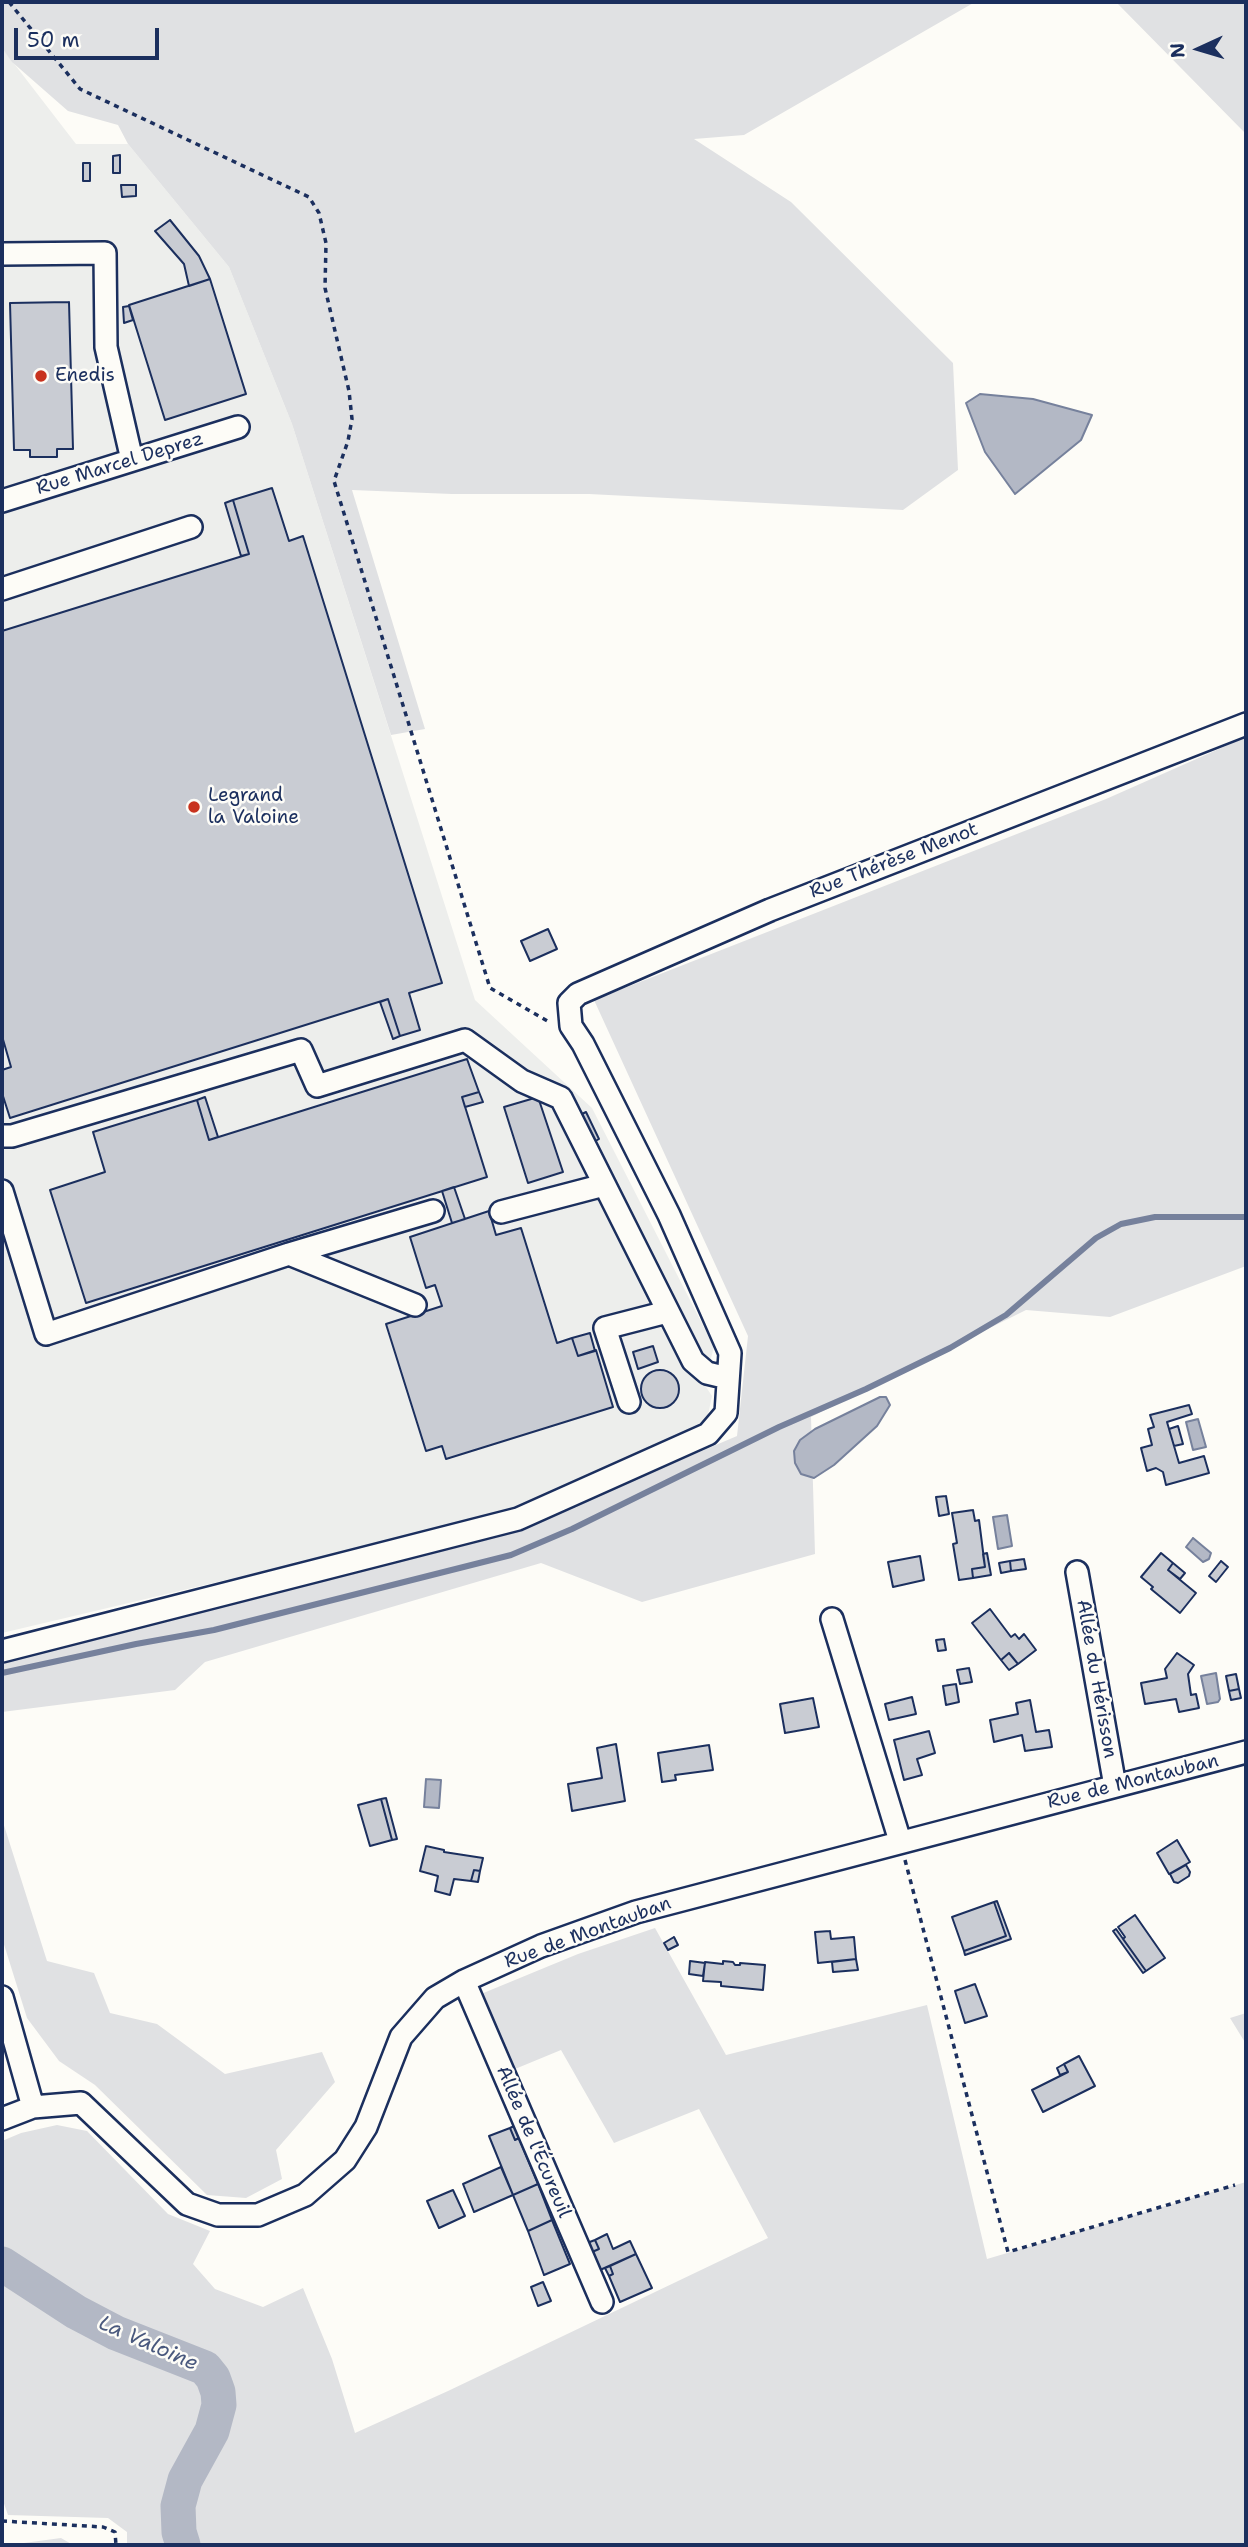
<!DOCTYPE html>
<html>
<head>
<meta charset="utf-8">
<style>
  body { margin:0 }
  #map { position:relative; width:1248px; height:2547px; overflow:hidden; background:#fdfcf7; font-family:"Shantell Sans",sans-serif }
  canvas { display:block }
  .frame { position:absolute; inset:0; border:4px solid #1b2f5e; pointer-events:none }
  .north { position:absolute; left:1164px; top:14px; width:70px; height:70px; -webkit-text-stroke:5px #fdfcf7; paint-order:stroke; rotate:266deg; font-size:19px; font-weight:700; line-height:28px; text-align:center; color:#1b2f5e }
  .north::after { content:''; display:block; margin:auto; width:24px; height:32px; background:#1b2f5e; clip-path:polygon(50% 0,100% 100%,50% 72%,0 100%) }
  .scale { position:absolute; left:14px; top:28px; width:145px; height:32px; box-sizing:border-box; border:4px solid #1b2f5e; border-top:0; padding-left:9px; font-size:21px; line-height:24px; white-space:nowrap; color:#1b2f5e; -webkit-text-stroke:5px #fdfcf7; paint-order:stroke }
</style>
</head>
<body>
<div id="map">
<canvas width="1248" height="2547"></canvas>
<div class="frame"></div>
<div class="north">N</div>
<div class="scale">50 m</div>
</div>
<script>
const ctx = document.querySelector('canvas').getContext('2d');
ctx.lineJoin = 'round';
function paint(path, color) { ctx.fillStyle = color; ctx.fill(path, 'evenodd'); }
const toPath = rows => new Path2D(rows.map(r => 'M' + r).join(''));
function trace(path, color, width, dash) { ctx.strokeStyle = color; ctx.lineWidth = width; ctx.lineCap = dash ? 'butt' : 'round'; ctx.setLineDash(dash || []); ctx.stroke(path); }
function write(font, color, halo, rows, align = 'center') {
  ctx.font = font + ' "Shantell Sans",sans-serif'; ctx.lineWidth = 5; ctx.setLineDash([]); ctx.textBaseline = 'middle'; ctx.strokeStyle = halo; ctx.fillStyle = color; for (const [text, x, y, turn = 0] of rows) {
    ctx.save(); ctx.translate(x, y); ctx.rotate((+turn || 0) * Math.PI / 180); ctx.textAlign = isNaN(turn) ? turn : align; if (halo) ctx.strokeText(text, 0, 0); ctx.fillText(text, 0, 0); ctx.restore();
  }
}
paint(toPath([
  [2,48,76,144,128,144,229,267,292,424,475,1000,592,1108,714,1347,704,1384,712,1396,708,1415,693,1430,517,1511,2,1633]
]), '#edeeec');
paint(toPath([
  [2,2,975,2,744,135,694,139,791,202,953,363,958,470,903,510,589,494,452,494,352,490,425,729,391,735,292,424,229,267,128,144,118,125,68,111,12,62,2,48],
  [1116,2,1246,2,1246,134],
  [1246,737,1246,1266,1110,1317,1026,1310,811,1417,815,1554,642,1602,541,1563,205,1662,175,1690,2,1712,2,1663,502,1536,737,1436,748,1336,594,1000,1106,799],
  [2,1819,47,1961,94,1973,110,2013,157,2024,225,2074,322,2052,335,2082,276,2150,282,2179,246,2198,207,2195,95,2085,59,2061,27,2018,2,1938],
  [655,1928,726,2055,927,2005,987,2259,1246,2182,1246,2545,127,2545,127,2532,108,2518,8,2515,2,2498,2,2141,21,2133,57,2125,87,2131,168,2214,210,2231,193,2264,215,2289,263,2307,303,2288,332,2359,355,2433,448,2391,768,2238,699,2109,614,2143,561,2050,515,2069,481,1994,578,1954],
  [1246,2013,1246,2044,1230,2018],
  [61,2538,73,2545,9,2545]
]), '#e0e1e3');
const water = toPath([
  [980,394,1033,399,1092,415,1081,440,1015,494,985,452,966,403,980,394],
  [880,1397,886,1397,890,1405,877,1426,834,1465,814,1478,801,1474,795,1463,794,1451,800,1440,815,1429,880,1397],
  [1198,1419,1206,1447,1193,1450,1186,1422,1198,1419],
  [1007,1515,1012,1546,998,1549,993,1517,1007,1515],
  [1193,1538,1211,1553,1209,1559,1203,1562,1186,1547,1193,1538],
  [1216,1673,1220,1699,1218,1702,1207,1704,1201,1676,1216,1673],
  [426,1779,441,1780,439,1808,424,1807,426,1779]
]);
paint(water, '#b3b8c5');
trace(water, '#76819c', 2);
trace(toPath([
  [2,1673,136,1644,214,1630,511,1555,572,1529,779,1427,866,1389,950,1348,1006,1315,1096,1238,1121,1224,1155,1217,1246,1217]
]), '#76819c', 6);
trace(toPath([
  [2,2264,76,2312,116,2333,205,2368,213,2378,218,2392,219,2405,212,2431,185,2480,178,2506,179,2532,183,2545]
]), '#b3b8c5', 35);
const building = toPath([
  [120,155,120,173,113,173,113,156,120,155],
  [83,163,90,163,90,181,83,181,83,163],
  [121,185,136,185,136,196,122,197,121,185],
  [170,220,199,256,210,279,189,286,184,264,155,231,170,220],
  [210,279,246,394,165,420,129,305,210,279],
  [69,302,73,449,57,449,57,457,30,457,30,450,14,450,10,303,69,302],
  [129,306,133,320,124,323,123,307,129,306],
  [272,488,289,541,303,536,442,983,409,993,420,1030,400,1036,388,999,10,1118,2,1093,2,1070,11,1067,2,1036,2,631,249,554,233,500,272,488],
  [233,500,249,554,241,556,225,503,233,500],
  [548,929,557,949,530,961,521,941,548,929],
  [388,999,400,1036,393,1039,380,1002,388,999],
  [467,1059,479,1092,462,1097,487,1177,86,1303,50,1190,105,1172,93,1132,197,1100,209,1140,467,1059],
  [479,1092,483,1102,465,1107,462,1097,479,1092],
  [205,1097,218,1137,209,1140,197,1100,205,1097],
  [538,1097,563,1172,528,1183,504,1107,538,1097],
  [586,1112,599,1139,592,1143,578,1116,586,1112],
  [454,1187,465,1219,452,1223,442,1191,454,1187],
  [489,1211,496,1235,521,1228,557,1343,572,1338,578,1356,596,1350,613,1407,446,1459,442,1446,426,1451,386,1324,442,1306,435,1285,426,1288,410,1237,489,1211],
  [590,1333,595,1351,578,1356,572,1338,590,1333],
  [653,1346,658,1362,638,1369,633,1352,653,1346],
  '641 1389a19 19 0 1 1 38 0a19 19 0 1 1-38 0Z',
  [1189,1405,1192,1414,1167,1422,1179,1463,1204,1456,1209,1473,1166,1485,1163,1472,1156,1468,1147,1471,1141,1448,1152,1445,1148,1429,1154,1427,1150,1415,1189,1405],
  [1178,1426,1183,1444,1174,1446,1169,1429,1178,1426],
  [946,1496,949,1514,939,1516,936,1497,946,1496],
  [973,1510,975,1521,979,1520,985,1567,972,1569,973,1578,959,1580,953,1544,957,1543,952,1513,973,1510],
  [987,1553,991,1575,973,1578,972,1569,985,1567,983,1554,987,1553],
  [1161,1553,1173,1563,1168,1570,1196,1593,1180,1613,1151,1589,1153,1587,1141,1577,1161,1553],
  [920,1556,924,1580,893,1587,888,1562,920,1556],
  [1024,1559,1026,1569,1011,1571,1010,1561,1024,1559],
  [1010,1561,1011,1571,1001,1573,999,1563,1010,1561],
  [1221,1561,1228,1567,1216,1582,1209,1576,1221,1561],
  [1173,1563,1185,1573,1180,1579,1168,1570,1173,1563],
  [990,1609,1011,1637,1015,1634,1019,1639,1024,1634,1036,1650,1018,1664,1009,1653,1001,1660,972,1623,990,1609],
  [944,1639,946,1650,938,1651,936,1640,944,1639],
  [1009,1653,1018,1664,1009,1670,1001,1660,1009,1653],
  [1177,1653,1194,1665,1188,1674,1191,1695,1196,1694,1199,1708,1179,1712,1176,1699,1145,1704,1141,1683,1167,1678,1165,1669,1177,1653],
  [969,1668,972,1682,960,1684,957,1670,969,1668],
  [1236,1674,1239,1689,1229,1691,1226,1676,1236,1674],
  [956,1684,959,1702,946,1705,943,1686,956,1684],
  [1239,1689,1241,1698,1231,1700,1229,1691,1239,1689],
  [912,1697,916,1714,889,1720,885,1704,912,1697],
  [813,1698,819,1727,785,1733,780,1704,813,1698],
  [1030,1700,1036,1732,1049,1730,1052,1747,1025,1751,1022,1735,994,1742,990,1720,1018,1714,1016,1703,1030,1700],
  [929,1731,935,1753,917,1759,922,1775,904,1780,894,1740,929,1731],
  [616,1744,625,1801,572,1811,568,1784,602,1778,597,1748,616,1744],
  [709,1745,713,1770,675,1775,676,1780,662,1782,658,1753,709,1745],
  [386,1798,397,1839,392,1840,381,1799,386,1798],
  [381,1799,392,1840,370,1846,358,1805,381,1799],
  [1177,1840,1190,1862,1169,1874,1157,1853,1177,1840],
  [426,1846,444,1850,444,1852,483,1858,480,1871,474,1870,471,1881,454,1879,450,1895,435,1891,438,1876,420,1871,426,1846],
  [1186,1865,1190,1872,1189,1876,1178,1883,1174,1882,1170,1874,1186,1865],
  [474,1870,480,1871,478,1882,471,1881,474,1870],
  [997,1901,1011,1939,965,1955,964,1951,1006,1936,994,1902,997,1901],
  [994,1902,1006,1936,964,1951,952,1917,994,1902],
  [1135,1915,1165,1958,1146,1971,1123,1939,1125,1937,1118,1927,1135,1915],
  [1116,1929,1146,1971,1143,1973,1113,1931,1116,1929],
  [830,1931,831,1939,854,1937,856,1959,818,1963,815,1932,830,1931],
  [674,1937,678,1945,668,1950,664,1943,674,1937],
  [856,1959,858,1970,833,1972,832,1962,856,1959],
  [690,1961,705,1963,703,1976,689,1974,690,1961],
  [723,1961,733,1962,735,1965,740,1965,740,1963,765,1965,763,1990,721,1986,721,1982,703,1981,705,1962,723,1964,723,1961],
  [975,1984,987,2016,965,2023,955,1991,975,1984],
  [1079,2056,1095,2086,1043,2112,1032,2090,1068,2072,1064,2064,1079,2056],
  [1064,2064,1068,2072,1060,2075,1057,2068,1064,2064],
  [514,2126,519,2138,515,2140,510,2128,514,2126],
  [510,2128,515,2140,519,2138,538,2184,513,2195,489,2136,510,2128],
  [501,2167,513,2195,474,2212,463,2184,501,2167],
  [538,2184,552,2220,528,2231,513,2195,538,2184],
  [453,2190,465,2216,439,2228,427,2201,453,2190],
  [552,2220,570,2264,544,2275,528,2231,552,2220],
  [607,2234,613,2249,630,2241,636,2254,600,2270,592,2252,599,2249,595,2240,607,2234],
  [595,2240,599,2249,592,2252,587,2243,595,2240],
  [636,2254,652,2288,620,2302,609,2276,613,2274,610,2266,636,2254],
  [610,2266,613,2274,609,2276,605,2268,610,2266],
  [543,2282,551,2301,538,2306,531,2287,543,2282]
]);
paint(building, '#c9ccd3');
trace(building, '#1b2f5e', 2);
const minor = toPath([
  [2,254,105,253,106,347,132,460],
  [2,501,238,427],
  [2,589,191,527],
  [2,1136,12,1136,301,1050,317,1086,465,1040,522,1081,561,1098,693,1361,707,1373,728,1378],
  [2,1191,46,1334,289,1254,433,1211],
  [501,1212,604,1185],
  [289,1254,415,1305],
  [629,1402,605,1328,667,1312],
  [1077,1572,1115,1786],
  [832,1619,900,1841],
  [2,1651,518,1519,708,1434,726,1413,730,1353,669,1215,583,1044,571,1026,569,1003,578,994,770,910,1246,724],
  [464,1981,602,2302],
  [2,1997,33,2107],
  [2,2119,33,2107,81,2103,187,2204,218,2215,258,2215,305,2195,345,2160,366,2127,401,2037,435,1998,464,1981,541,1946,636,1912,1246,1752]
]);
trace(minor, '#1b2f5e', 26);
trace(toPath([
  [9,2,80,89,309,197,319,213,326,243,325,288,349,391,352,419,348,441,334,481,490,988,551,1023],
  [905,1860,1008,2252,1235,2185],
  [2,2521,103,2527,115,2532,116,2545]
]), '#1b2f5e', 3.5, [5, 5]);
trace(minor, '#fdfcf7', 21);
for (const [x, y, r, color] of [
  [41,376,7,"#c8321e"],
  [194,807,7,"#c8321e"]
]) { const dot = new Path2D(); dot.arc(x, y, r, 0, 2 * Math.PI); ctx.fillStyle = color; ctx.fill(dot); trace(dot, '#fdfcf7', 2.5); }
write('19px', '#1b2f5e', '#fdfcf7', [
  ["Enedis",55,376],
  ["Legrand",208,796],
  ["la Valoine",208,818]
], 'left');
write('19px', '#1b2f5e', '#fdfcf7', [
  ["Rue Marcel Deprez",120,464,-17],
  ["Rue Thérèse Menot",894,861,-21],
  ["Allée du Hérisson",1096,1679,80],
  ["Rue de Montauban",1133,1782,-14],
  ["Rue de Montauban",588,1933,-20],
  ["Allée de l'Écureuil",533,2142,67]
]);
write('italic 21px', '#49587d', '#fdfcf7', [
  ["La Valoine",148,2344,24]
]);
</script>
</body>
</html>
